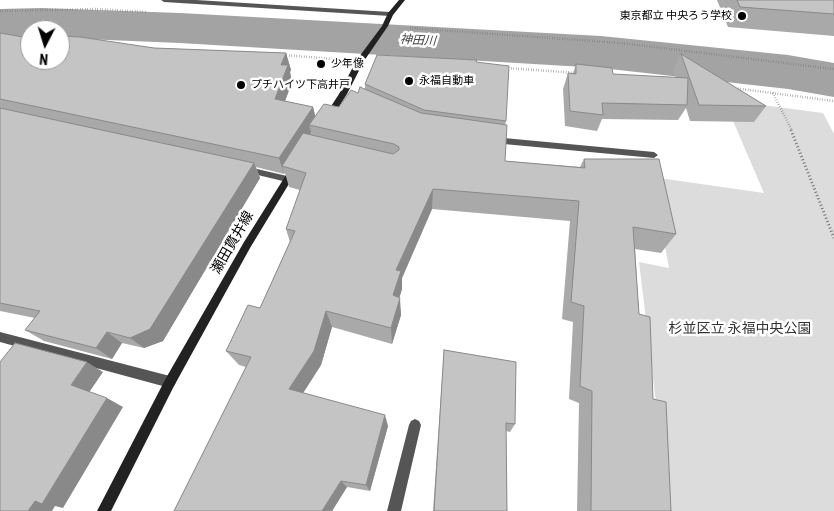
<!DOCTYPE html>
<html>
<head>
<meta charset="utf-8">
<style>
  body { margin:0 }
  #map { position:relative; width:834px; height:511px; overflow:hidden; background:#fff; font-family:"Roboto Condensed",sans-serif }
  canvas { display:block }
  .north { position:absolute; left:20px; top:20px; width:50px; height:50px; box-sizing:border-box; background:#fff; border:1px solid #999; border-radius:50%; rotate:185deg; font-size:14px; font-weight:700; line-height:20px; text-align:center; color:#000 }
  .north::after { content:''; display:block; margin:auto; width:18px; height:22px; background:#000; clip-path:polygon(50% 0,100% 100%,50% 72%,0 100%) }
</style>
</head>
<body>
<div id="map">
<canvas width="834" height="511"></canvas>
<div class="north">N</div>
</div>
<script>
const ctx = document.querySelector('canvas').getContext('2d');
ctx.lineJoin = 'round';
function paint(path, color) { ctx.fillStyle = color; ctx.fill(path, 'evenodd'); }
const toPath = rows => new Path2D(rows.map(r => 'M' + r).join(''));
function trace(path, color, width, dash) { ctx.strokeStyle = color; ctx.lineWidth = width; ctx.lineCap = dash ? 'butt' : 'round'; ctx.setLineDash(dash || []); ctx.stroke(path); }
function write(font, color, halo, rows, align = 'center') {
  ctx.font = font + ' "Roboto Condensed","Noto Sans JP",sans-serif'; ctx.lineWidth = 5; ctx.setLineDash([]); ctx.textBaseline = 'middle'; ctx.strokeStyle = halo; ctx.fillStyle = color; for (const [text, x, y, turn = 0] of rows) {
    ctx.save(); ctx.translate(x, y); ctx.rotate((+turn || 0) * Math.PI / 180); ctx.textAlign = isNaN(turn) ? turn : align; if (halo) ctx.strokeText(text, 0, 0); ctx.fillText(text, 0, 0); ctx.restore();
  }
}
paint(toPath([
  [724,100,823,113,834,134,834,511,669,511,639,262,669,268,652,177,764,193]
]), '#dcdcdc');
paint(toPath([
  [41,8,180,13,601,36,788,55,834,63,834,97,788,89,601,68,180,43,60,38,60,30,30,30,30,38,0,39,0,9,41,8]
]), '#a3a3a3');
trace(toPath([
  [0,11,96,9,147,12],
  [410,28,621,43,834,69],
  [284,55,333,59],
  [506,68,578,73],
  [733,88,834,101],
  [773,93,792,131]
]), '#777', 2.5, [0.5, 2]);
trace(toPath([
  [791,130,834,238]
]), '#777', 3, [1, 2.5]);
paint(toPath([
  [493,137,654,152,658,155,654,158,493,143,489,140,493,137],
  [415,419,419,421,421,425,401,511,387,511,409,425,411,421,415,419]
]), '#555');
paint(toPath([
  [161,0,196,0,390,12,393,14,390,16,164,2,161,0],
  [244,166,287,176,291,179,287,182,241,171,240,169,241,167,244,166],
  [0,332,170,376,174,378,176,382,174,386,170,388,0,342,0,332]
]), '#555');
paint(toPath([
  [399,0,405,0,393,15,388,26,364,61,347,94,331,119,325,119,324,117,339,94,356,61,382,26,388,13,399,0],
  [294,166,298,169,250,248,174,386,111,511,97,511,166,378,244,242,291,167,294,166]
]), '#222');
paint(toPath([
  [717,0,834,0,834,36,728,27],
  [0,33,23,37,154,48,286,53,291,70,290,72,292,82,285,101,313,107,315,116,339,107,358,93,365,89,365,84,476,62,506,121,505,125,505,161,580,167,584,159,676,234,661,253,635,249,639,314,671,511,577,511,579,403,569,399,573,322,562,319,570,221,432,209,402,278,402,289,399,298,401,315,392,344,332,327,321,365,303,393,388,426,370,491,347,487,332,511,174,511,246,367,239,365,226,351,260,308,290,242,286,229,300,190,289,187,285,173,284,174,256,167,260,178,163,341,144,348,122,343,112,359,44,341,25,330,35,318,0,311],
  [681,54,766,106,754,122,690,121,686,108,678,120,602,119,597,131,565,126,563,89,568,73,573,74,576,64,613,74,676,78,673,70],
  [444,350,515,424,510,432,506,431,507,511,433,511]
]), '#a9a9a9');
paint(toPath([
  [286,53,291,70,290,72,292,82,280,115,275,99,281,65],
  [313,107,317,123,309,125,311,132,288,168,282,166,284,174,279,158],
  [254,163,260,178,163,341,144,348,130,338],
  [433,189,432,209,402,278,402,289,395,312,393,295,396,270],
  [400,298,401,315,392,344,391,328],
  [326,311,332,327,321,365,298,401,289,389],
  [107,332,122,343,112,359,96,348],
  [87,362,103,372,88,394,71,385],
  [107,398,123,407,63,508,55,506,52,511,28,511],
  [385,415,388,426,370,491,366,485],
  [341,481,347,487,332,511,322,511]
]), '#898989');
const building = toPath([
  [737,0,834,0,834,14,740,7,737,0],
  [0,33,23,37,26,34,30,34,30,60,60,60,60,36,80,37,154,48,286,53,281,65,288,65,275,99,313,107,279,158,0,99,0,33],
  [681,54,766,106,699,105,681,54],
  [377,55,477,60,476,62,509,66,506,121,424,110,365,84,377,55],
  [576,64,612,68,613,74,688,78,687,105,602,103,603,115,570,111,568,73,576,74,576,64],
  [360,87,421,113,507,125,505,161,585,168,584,159,659,159,676,234,633,227,639,314,650,317,653,399,666,402,671,511,591,511,592,391,580,386,584,306,571,302,579,201,433,189,396,270,401,271,393,295,400,298,391,328,326,311,314,351,289,389,385,415,366,485,341,481,322,511,174,511,251,357,226,351,248,305,260,308,295,231,286,229,306,173,282,166,303,133,393,154,399,150,399,147,394,144,309,125,324,104,339,107,351,90,358,93,360,87],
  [0,108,254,163,150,329,130,338,107,332,96,348,25,330,40,311,0,303,0,108],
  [15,343,87,362,71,385,107,398,42,504,35,501,28,511,0,511,0,362,15,343],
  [444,350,516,362,515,424,506,423,507,511,434,511,444,350]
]);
paint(building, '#c4c4c4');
trace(building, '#898989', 1);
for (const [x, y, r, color] of [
  [742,16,5,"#000"],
  [321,64,5,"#000"],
  [409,81,5,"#000"],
  [241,85,5,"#000"]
]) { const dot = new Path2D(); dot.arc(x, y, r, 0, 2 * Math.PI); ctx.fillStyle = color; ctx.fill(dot); trace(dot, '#fff', 2); }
write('11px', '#000', '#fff', [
  ["東京都立 中央ろう学校",732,16,"right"],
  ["少年像",331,64],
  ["永福自動車",419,81],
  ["プチハイツ下高井戸",251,85]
], 'left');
write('italic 12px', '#444', '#fff', [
  ["神田川",418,41,3]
]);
write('14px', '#000', '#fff', [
  ["瀬田貫井線",233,243,-60]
]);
write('14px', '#333', '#fff', [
  ["杉並区立 永福中央公園",740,329]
]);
</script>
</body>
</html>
